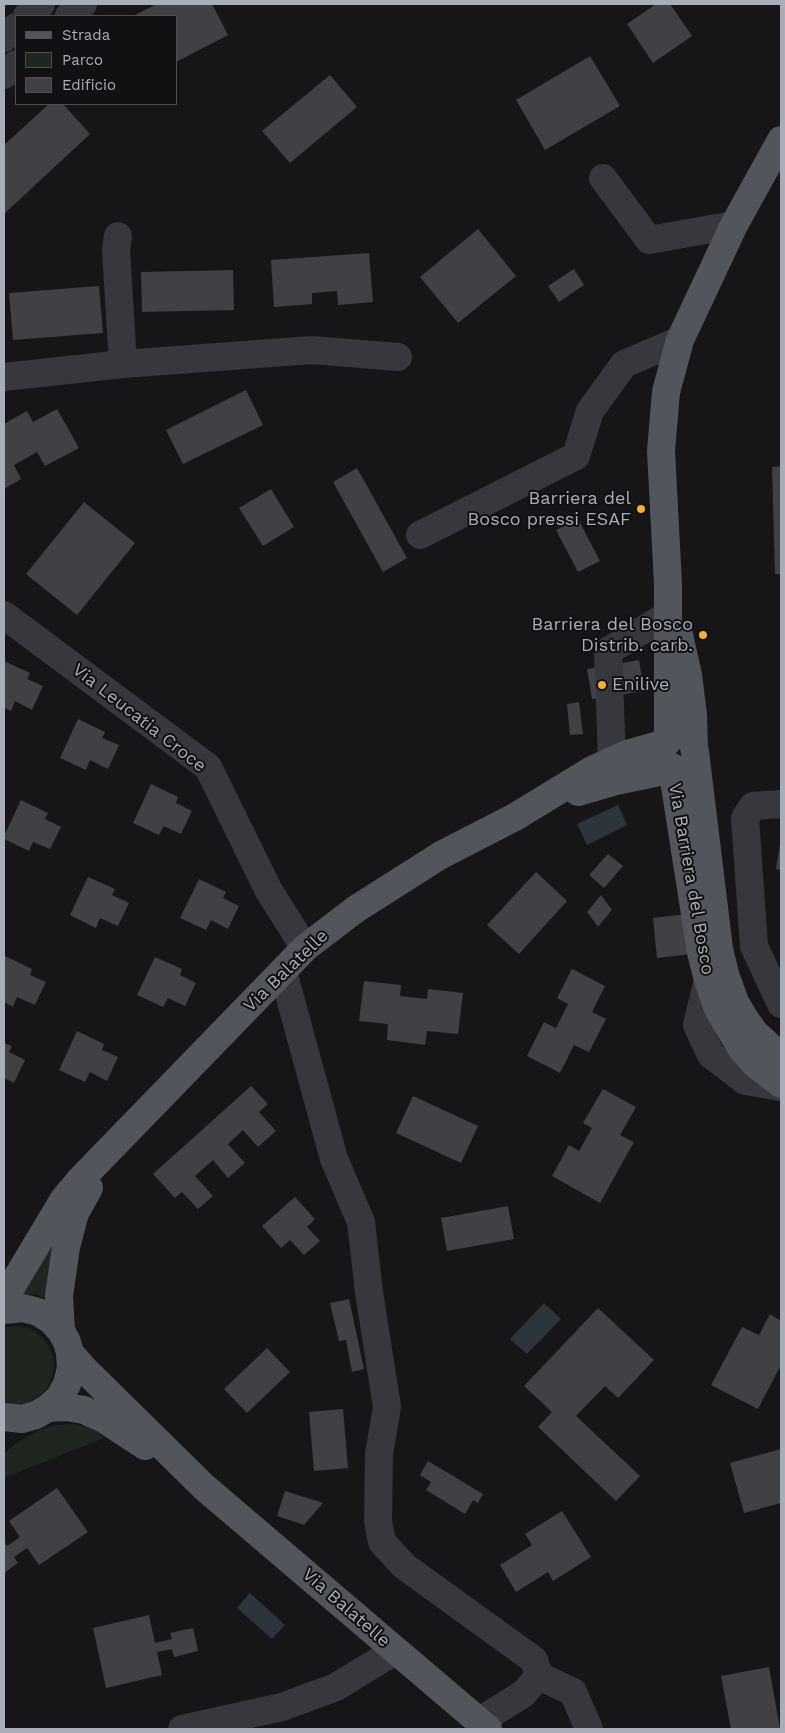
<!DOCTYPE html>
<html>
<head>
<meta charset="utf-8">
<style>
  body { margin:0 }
  #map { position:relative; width:785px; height:1733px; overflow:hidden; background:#161618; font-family:"Work Sans",sans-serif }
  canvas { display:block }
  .frame { position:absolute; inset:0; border:5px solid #a8adb8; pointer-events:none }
  .legend { position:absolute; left:15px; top:15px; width:162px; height:90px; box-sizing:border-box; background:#111113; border:1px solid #4d4f55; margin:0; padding:6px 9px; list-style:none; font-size:15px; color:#a8adb8 }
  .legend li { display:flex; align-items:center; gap:10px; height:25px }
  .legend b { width:25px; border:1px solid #4d4f55 }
</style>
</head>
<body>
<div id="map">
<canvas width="785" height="1733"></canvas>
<div class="frame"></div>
<ul class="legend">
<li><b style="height:6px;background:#53555c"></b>Strada</li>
<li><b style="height:14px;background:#1e261f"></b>Parco</li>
<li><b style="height:14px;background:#404145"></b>Edificio</li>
</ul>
</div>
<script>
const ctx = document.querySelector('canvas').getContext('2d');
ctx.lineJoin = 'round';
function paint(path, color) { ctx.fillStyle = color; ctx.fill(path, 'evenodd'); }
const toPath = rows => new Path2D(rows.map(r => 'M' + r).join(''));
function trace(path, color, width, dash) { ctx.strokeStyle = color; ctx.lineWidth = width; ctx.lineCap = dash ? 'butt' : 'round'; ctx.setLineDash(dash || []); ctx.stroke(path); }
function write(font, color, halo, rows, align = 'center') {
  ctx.font = font + ' "Work Sans",sans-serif'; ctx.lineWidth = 4; ctx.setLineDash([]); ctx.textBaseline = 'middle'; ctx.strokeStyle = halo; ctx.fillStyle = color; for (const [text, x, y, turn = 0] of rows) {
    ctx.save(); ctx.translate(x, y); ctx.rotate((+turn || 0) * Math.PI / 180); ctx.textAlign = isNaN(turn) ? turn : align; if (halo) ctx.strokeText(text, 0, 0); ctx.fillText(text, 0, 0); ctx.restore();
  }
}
paint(toPath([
  [56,1233,49,1301,37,1295,22,1294],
  [17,1326,31,1329,42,1337,50,1348,54,1361,53,1375,47,1388,38,1397,25,1404,11,1405,4,1403,4,1327],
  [74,1424,92,1428,104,1438,4,1478,4,1454,16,1443,38,1431,55,1425]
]), '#1e261f');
paint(toPath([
  [618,805,627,825,587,845,577,824],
  [544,1303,561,1319,527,1354,510,1339],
  [250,1593,285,1625,272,1639,237,1608]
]), '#2c353c');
paint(toPath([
  [157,4,212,4,228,35,176,62,176,16,133,16],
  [656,4,670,4,692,36,653,63,627,24],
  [590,56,620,106,545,150,516,100],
  [330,75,357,107,290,163,262,131],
  [49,104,63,104,90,134,4,214,4,145],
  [478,229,516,276,458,323,420,277],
  [369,253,373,302,338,305,337,291,312,293,312,304,274,307,271,260],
  [574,269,584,285,559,302,548,286],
  [233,270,234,310,142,312,141,272],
  [99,286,103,333,13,340,9,293],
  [246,390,263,425,183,464,166,430],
  [57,409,79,448,45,466,37,452,14,465,21,479,4,489,4,424,27,411,33,422],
  [781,466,781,574,775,574,772,467],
  [357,468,407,558,383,572,333,482],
  [271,489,294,527,263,546,239,508],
  [84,502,135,543,77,615,26,574],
  [578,519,600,561,578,572,556,530],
  [639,660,644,691,592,699,587,669],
  [4,661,30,673,27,679,43,686,32,710,15,701,11,711,4,708],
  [579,702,583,734,570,735,567,704],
  [78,719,105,732,102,738,119,745,108,769,90,760,86,770,60,758],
  [151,784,178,797,176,803,192,811,181,834,164,826,159,835,133,823],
  [21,800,48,813,45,819,61,827,50,849,33,842,29,851,4,839,4,836],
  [780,844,781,844,781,870,776,869],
  [608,854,623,866,604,888,589,875],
  [536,872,567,901,519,954,487,925],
  [88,877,115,889,112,895,129,903,118,926,100,918,96,928,70,915],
  [199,879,226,892,223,898,239,906,228,929,211,920,206,930,180,918],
  [601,895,612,910,598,927,587,912],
  [687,914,691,954,657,958,653,918],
  [5,956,32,969,30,975,46,982,35,1005,17,997,13,1007,4,1002,4,959],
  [155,957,182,969,180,975,196,983,185,1006,168,998,163,1007,137,995],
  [572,969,605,986,592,1012,606,1019,589,1052,574,1045,560,1073,527,1056,544,1022,556,1028,568,1004,557,998],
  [364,981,401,985,400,996,427,999,428,989,463,993,458,1034,427,1031,425,1045,387,1040,388,1024,359,1021],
  [77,1031,104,1044,102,1050,118,1057,107,1081,90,1072,85,1082,59,1070],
  [4,1043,12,1046,9,1052,25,1060,14,1083,4,1078],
  [251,1086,268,1104,259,1112,276,1131,258,1147,243,1130,228,1144,245,1163,228,1178,213,1160,195,1176,213,1196,198,1209,182,1192,175,1198,153,1174],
  [603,1089,636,1107,620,1135,634,1142,600,1203,552,1176,569,1145,579,1151,592,1128,583,1123],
  [413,1096,478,1126,461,1163,396,1133],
  [295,1197,315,1219,307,1227,320,1241,304,1255,290,1240,281,1248,262,1226],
  [508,1206,514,1239,447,1251,441,1218],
  [349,1299,364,1369,352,1372,346,1340,339,1341,330,1303],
  [598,1308,654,1360,618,1398,605,1386,576,1416,640,1476,616,1501,538,1427,552,1412,524,1386],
  [770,1314,781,1321,781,1365,758,1409,711,1385,742,1327,759,1335],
  [267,1348,290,1372,247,1413,224,1389],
  [343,1409,348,1468,314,1471,309,1412],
  [781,1449,781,1503,744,1513,730,1463],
  [428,1461,483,1494,478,1503,473,1500,465,1514,426,1490,431,1482,420,1475],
  [57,1488,88,1532,39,1565,27,1548,14,1557,18,1563,4,1573,4,1541,7,1546,20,1537,9,1521],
  [285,1491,323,1503,304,1525,277,1516],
  [562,1511,591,1557,553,1581,548,1572,516,1592,500,1565,532,1545,525,1534],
  [149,1615,155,1643,172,1639,170,1633,193,1628,198,1651,174,1657,172,1649,157,1652,162,1675,106,1688,93,1628],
  [769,1667,780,1729,731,1729,721,1676]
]), '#404145');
trace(toPath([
  [27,16,41,4],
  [69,16,83,4],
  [4,38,16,27],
  [4,75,16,64],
  [603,178,649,240,734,225],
  [118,236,116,250,123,364],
  [4,377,123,364,312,350,398,357],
  [420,535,576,456,590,411,624,364,680,340],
  [4,615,208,767,269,891,305,948],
  [612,761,608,651,668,615],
  [781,804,753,806,745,818,754,946,781,1004],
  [283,972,334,1159,361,1222,369,1292,387,1407,379,1454,378,1521,382,1542,404,1566,534,1660,539,1676,523,1694,478,1722],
  [708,980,697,1025,711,1055,745,1081,781,1087],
  [539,1676,573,1692,589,1729],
  [182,1729,282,1707,336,1687,395,1651]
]), '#37383d', 28);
trace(toPath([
  [679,635,688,675,693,715,694,748],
  [668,741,668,584,661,451,666,392,680,340,734,225,781,140],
  [695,752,719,949,725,974,735,1002,745,1019,754,1032,781,1057],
  [578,792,616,781,655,773,672,767,701,952,708,980,718,1009,741,1048,755,1064,781,1084],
  [4,1299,64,1199,80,1180,305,948,356,909,441,855,515,817,592,770,627,754,666,743],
  [4,1310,23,1308,38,1312,51,1320,61,1331,67,1342,70,1353,71,1368,67,1384,60,1397,48,1408,36,1415,22,1419,4,1417],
  [61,1331,59,1296,66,1247,75,1213,89,1188],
  [70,1353,85,1370,204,1487,488,1729],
  [48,1408,66,1407,84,1410,104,1419,145,1446]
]), '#53555c', 28);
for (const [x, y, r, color] of [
  [641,509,5,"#f2b134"],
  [703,635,5,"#f2b134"],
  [602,685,5,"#f2b134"]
]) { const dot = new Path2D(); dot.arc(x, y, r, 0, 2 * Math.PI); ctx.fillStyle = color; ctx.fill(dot); trace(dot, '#111113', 2); }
write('18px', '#a8adb8', '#111113', [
  ["Barriera del",631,499],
  ["Bosco pressi ESAF",631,520],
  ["Barriera del Bosco",693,625],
  ["Distrib. carb.",693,646],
  ["Enilive",612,685,"left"]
], 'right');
write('18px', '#a8adb8', '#111113', [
  ["Via Leucatia Croce",139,718,38],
  ["Via Barriera del Bosco",691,879,80],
  ["Via Balatelle",286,971,-44],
  ["Via Balatelle",346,1608,41]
]);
</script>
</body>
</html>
